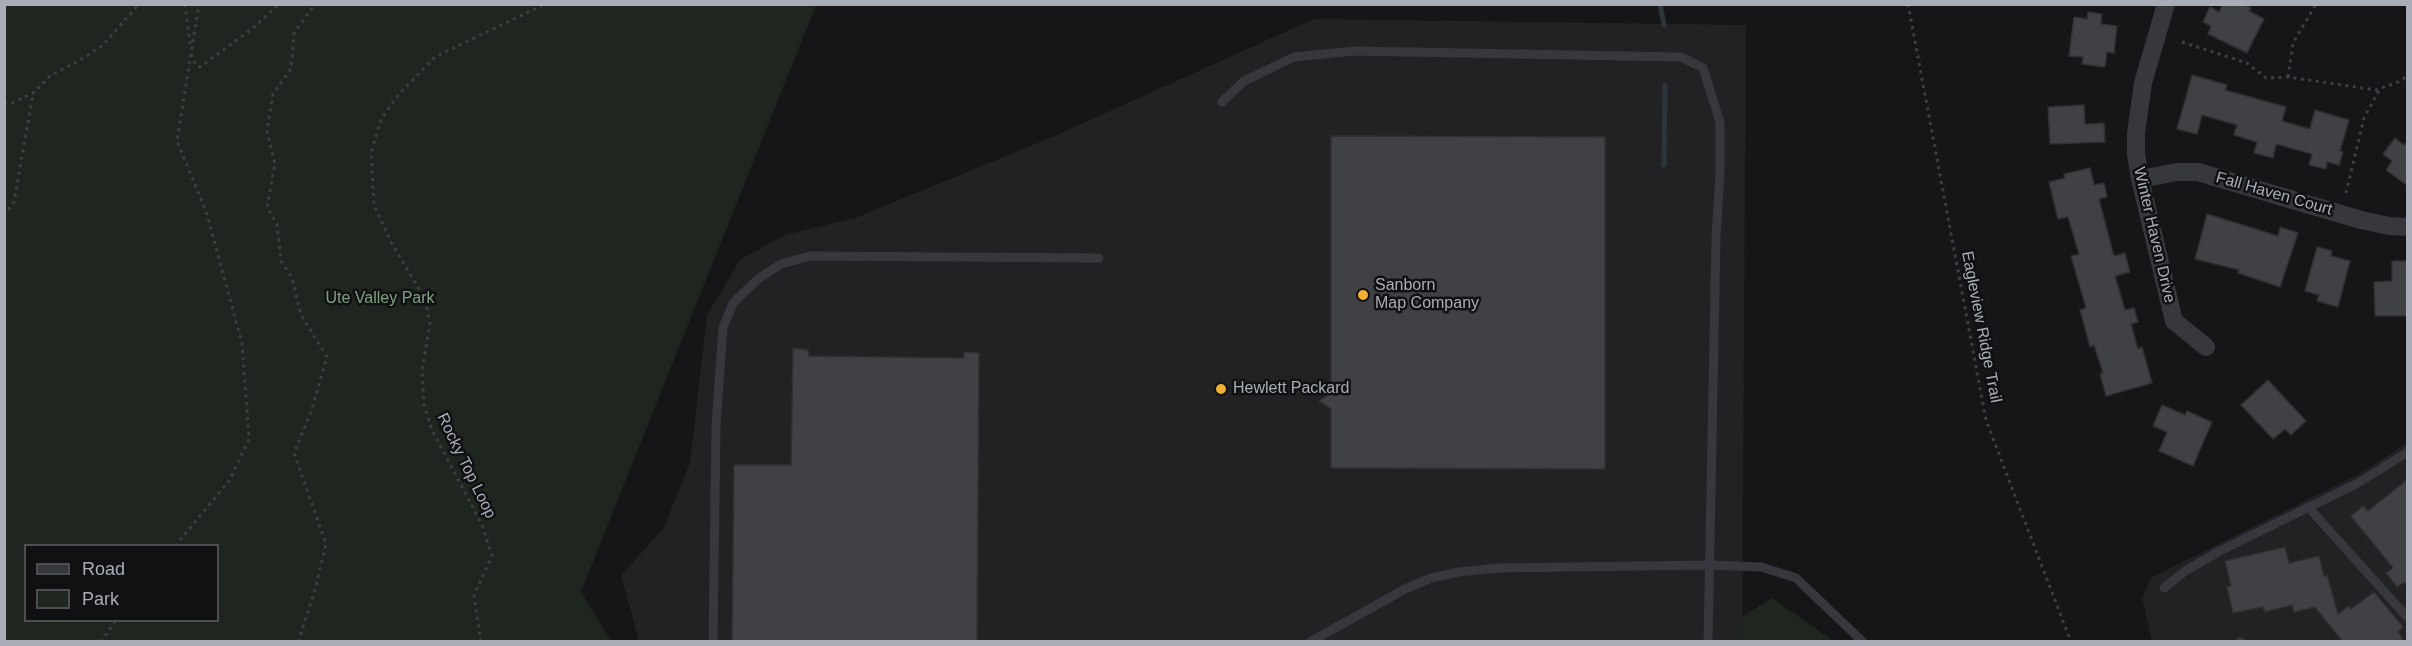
<!DOCTYPE html>
<html>
<head>
<meta charset="utf-8">
<style>
  body { margin:0 }
  #map { position:relative; width:2412px; height:646px; overflow:hidden; background:#161618; font-family:Helvetica,sans-serif }
  canvas { display:block }
  .frame { position:absolute; inset:0; border:6px solid #a8adb8; pointer-events:none }
  .legend { position:absolute; left:24px; top:544px; width:195px; height:78px; box-sizing:border-box; background:#111113; border:2px solid #4d4f55; margin:0; padding:8px 10px; list-style:none; font-size:18px; color:#a8adb8 }
  .legend li { display:flex; align-items:center; gap:12px; height:30px }
  .legend b { width:30px; border:2px solid #4d4f55 }
</style>
</head>
<body>
<div id="map">
<canvas width="2412" height="646"></canvas>
<div class="frame"></div>
<ul class="legend">
<li><b style="height:8px;background:#37383d"></b>Road</li>
<li><b style="height:16px;background:#1e261f"></b>Park</li>
</ul>
</div>
<script>
const ctx = document.querySelector('canvas').getContext('2d');
ctx.lineJoin = 'round';
function paint(path, color) { ctx.fillStyle = color; ctx.fill(path, 'evenodd'); }
const toPath = rows => new Path2D(rows.map(r => 'M' + r).join(''));
function trace(path, color, width, dash) { ctx.strokeStyle = color; ctx.lineWidth = width; ctx.lineCap = dash ? 'butt' : 'round'; ctx.setLineDash(dash || []); ctx.stroke(path); }
function write(font, color, halo, rows, align = 'center') {
  ctx.font = font + ' Helvetica,sans-serif'; ctx.lineWidth = 5; ctx.setLineDash([]); ctx.textBaseline = 'middle'; ctx.strokeStyle = halo; ctx.fillStyle = color; for (const [text, x, y, turn = 0] of rows) {
    ctx.save(); ctx.translate(x, y); ctx.rotate((+turn || 0) * Math.PI / 180); ctx.textAlign = isNaN(turn) ? turn : align; if (halo) ctx.strokeText(text, 0, 0); ctx.fillText(text, 0, 0); ctx.restore();
  }
}
paint(toPath([
  [1314,19,1746,25,1742,641,639,641,621,575,663,529,690,463,707,315,740,260,785,235,855,218,1050,138],
  [2407,443,2407,641,2152,641,2142,598,2151,578,2359,474]
]), '#222225');
paint(toPath([
  [4,5,816,5,581,592,611,641,5,641],
  [26,546,218,546,218,620,26,620],
  [1772,598,1828,637,1833,641,1742,641,1742,617]
]), '#1e261f');
trace(toPath([
  [1660,4,1664,25],
  [1664,165,1665,85]
]), '#2c353c', 5);
const building = toPath([
  [2223,4,2243,4,2251,8,2249,11,2264,19,2247,53,2208,34,2211,26,2203,22,2210,7,2219,12,2223,4],
  [2088,12,2102,14,2101,24,2117,26,2114,53,2107,52,2105,67,2082,64,2083,57,2069,56,2074,17,2087,19,2088,12],
  [2192,75,2227,85,2225,90,2286,107,2282,121,2310,129,2315,110,2349,120,2340,151,2343,152,2339,165,2327,162,2326,169,2309,165,2312,154,2276,144,2273,158,2254,153,2257,142,2234,135,2237,125,2202,115,2197,134,2177,129,2192,75],
  [2084,105,2085,124,2104,123,2105,142,2050,144,2048,107,2084,105],
  [1331,136,1605,137,1605,469,1331,468,1331,409,1319,401,1331,393,1331,136],
  [2395,138,2404,145,2408,141,2408,186,2386,170,2392,161,2383,154,2395,138],
  [2090,168,2094,185,2104,183,2107,197,2099,199,2114,256,2125,253,2130,272,2115,276,2125,310,2134,308,2138,322,2131,324,2138,349,2142,347,2152,383,2106,396,2100,374,2103,373,2094,345,2090,347,2080,310,2086,308,2071,256,2079,254,2068,217,2058,219,2049,182,2065,178,2064,174,2090,168],
  [2207,214,2278,236,2280,227,2298,233,2280,287,2238,273,2239,270,2195,259,2207,214],
  [2317,247,2332,251,2331,256,2350,261,2338,307,2317,301,2319,295,2305,291,2317,247],
  [2392,261,2408,261,2408,316,2375,316,2374,282,2392,281,2392,261],
  [793,348,808,350,809,356,964,358,964,352,979,353,977,642,732,642,734,465,791,465,793,348],
  [2268,380,2306,421,2291,435,2285,429,2273,439,2241,405,2268,380],
  [2162,405,2185,415,2187,411,2212,422,2193,466,2159,451,2167,432,2153,426,2162,405],
  [2408,479,2408,586,2404,582,2397,587,2386,573,2393,568,2351,516,2363,506,2368,511,2408,479],
  [2285,547,2289,563,2319,556,2324,576,2327,575,2338,614,2349,606,2351,609,2374,592,2403,627,2398,632,2405,642,2343,642,2315,607,2294,612,2292,605,2265,612,2263,607,2233,613,2227,587,2231,586,2225,561,2285,547]
]);
paint(building, '#404145');
trace(building, '#303034', 1.5);
trace(toPath([
  [185,4,190,44],
  [1908,4,1986,420,2071,642],
  [2182,42,2247,63,2266,78,2288,77,2376,90,2401,81,2408,74],
  [191,54,195,64,200,67,252,29,279,4],
  [2288,77,2293,43,2316,4],
  [4,102,12,103,33,93,51,75,77,62,103,45,139,4],
  [2346,193,2364,118,2379,90],
  [4,216,14,202,33,94],
  [175,546,229,481,249,439,242,343,206,211,177,141,199,4],
  [101,642,116,620],
  [298,642,315,590,326,544,294,453,311,412,327,357,301,315,292,278,281,261,277,224,267,207,275,164,267,131,273,94,291,69,294,33,315,4],
  [481,642,474,595,492,556,482,525,432,430,424,405,422,370,430,324,425,299,391,242,374,205,371,153,381,119,399,94,435,57,545,4]
]), '#3d3f44', 3, [3, 4.5]);
trace(toPath([
  [1222,102,1244,81,1294,57,1354,51,1681,57,1703,68,1720,122,1720,172,1716,237,1708,642],
  [2308,507,2408,618],
  [2164,588,2185,571,2220,551,2358,483,2408,452],
  [713,642,716,425,723,328,733,303,758,279,781,264,810,256,1099,258],
  [1310,642,1405,589,1431,578,1459,572,1499,568,1709,565,1761,567,1796,578,1863,642],
  [2240,642,2241,642]
]), '#37383d', 9);
trace(toPath([
  [2166,4,2143,83,2136,133,2136,154,2140,179,2174,321,2206,347],
  [2140,179,2177,172,2198,172,2361,220,2389,226,2408,227]
]), '#37383d', 18);
for (const [x, y, r, color] of [
  [1363,295,6,"#f2b134"],
  [1221,389,6,"#f2b134"]
]) { const dot = new Path2D(); dot.arc(x, y, r, 0, 2 * Math.PI); ctx.fillStyle = color; ctx.fill(dot); trace(dot, '#111113', 2); }
write('16px', '#a8adb8', '#111113', [
  ["Fall Haven Court",2274,194,16],
  ["Winter Haven Drive",2154,235,77],
  ["Eagleview Ridge Trail",1981,327,79],
  ["Rocky Top Loop",466,466,64]
]);
write('16px', '#a8adb8', '#111113', [
  ["Sanborn",1375,286],
  ["Map Company",1375,304],
  ["Hewlett Packard",1233,389]
], 'left');
write('16px', '#7fa381', '#111113', [
  ["Ute Valley Park",380,299]
]);
</script>
</body>
</html>
